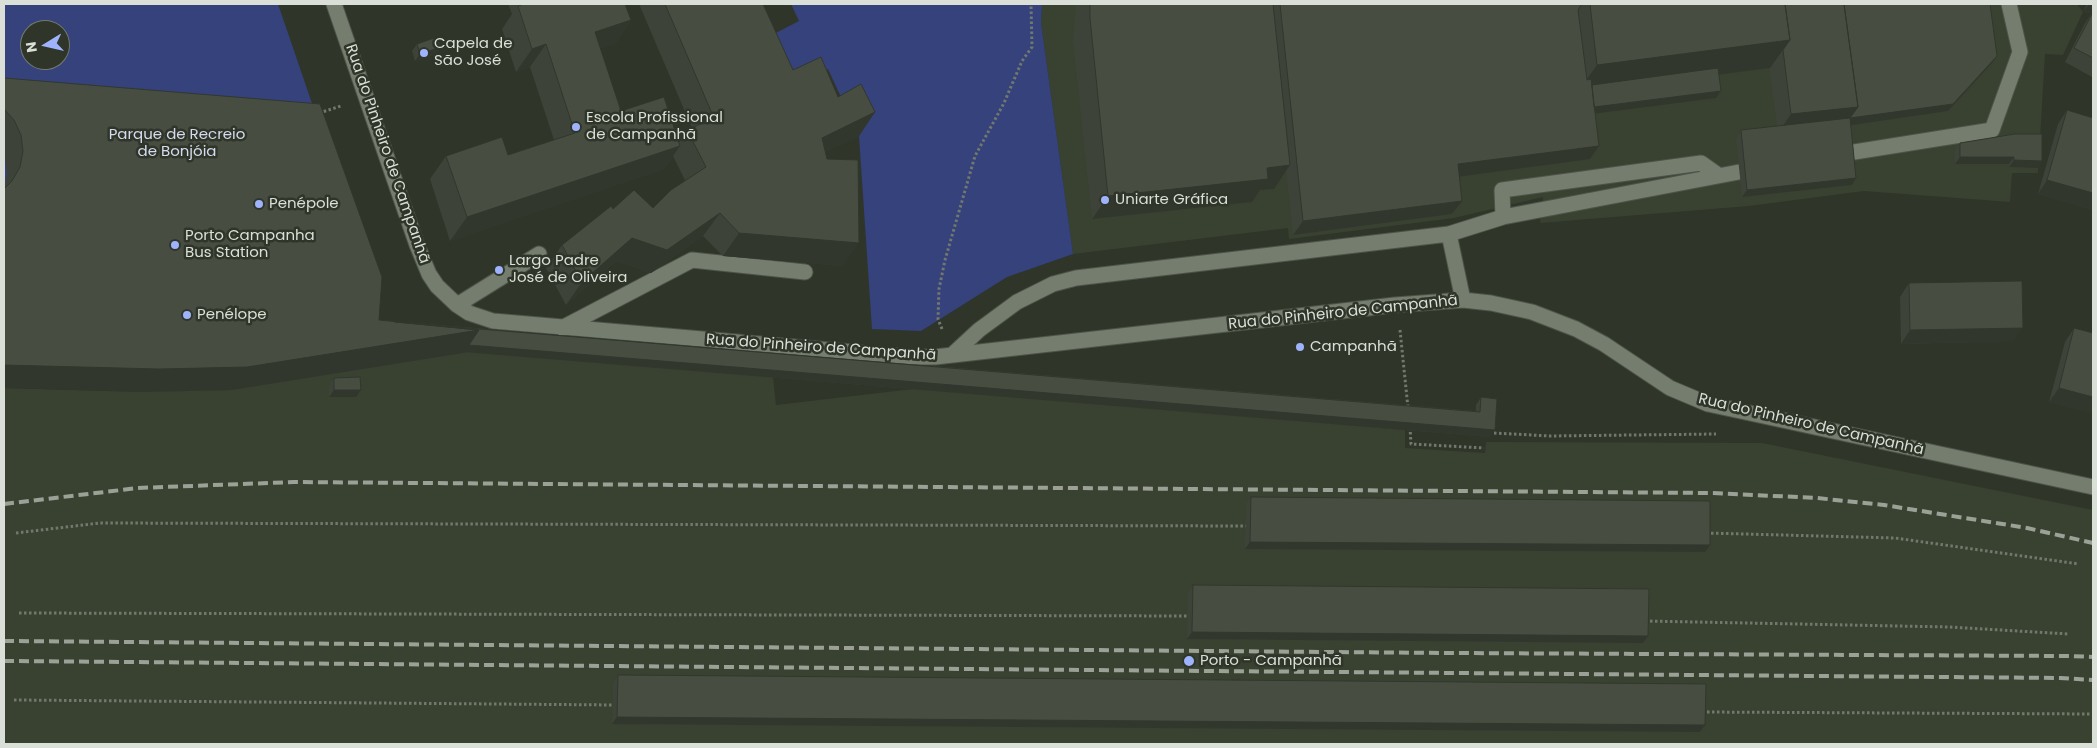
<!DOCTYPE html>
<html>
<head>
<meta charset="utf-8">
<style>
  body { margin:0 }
  #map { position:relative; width:2097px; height:748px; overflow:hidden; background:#2f3529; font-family:Poppins,sans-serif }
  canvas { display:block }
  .frame { position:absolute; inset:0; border:5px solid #dadfd7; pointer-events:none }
  .north { position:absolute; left:20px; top:20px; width:50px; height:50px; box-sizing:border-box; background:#2f3529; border:1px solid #73796f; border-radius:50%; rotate:261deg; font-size:14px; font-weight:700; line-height:20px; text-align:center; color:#dadfd7 }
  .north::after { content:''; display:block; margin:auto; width:18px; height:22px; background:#9fb3fd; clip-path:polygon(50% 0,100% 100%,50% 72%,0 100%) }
</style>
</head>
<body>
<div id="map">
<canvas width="2097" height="748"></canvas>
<div class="frame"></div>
<div class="north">N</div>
</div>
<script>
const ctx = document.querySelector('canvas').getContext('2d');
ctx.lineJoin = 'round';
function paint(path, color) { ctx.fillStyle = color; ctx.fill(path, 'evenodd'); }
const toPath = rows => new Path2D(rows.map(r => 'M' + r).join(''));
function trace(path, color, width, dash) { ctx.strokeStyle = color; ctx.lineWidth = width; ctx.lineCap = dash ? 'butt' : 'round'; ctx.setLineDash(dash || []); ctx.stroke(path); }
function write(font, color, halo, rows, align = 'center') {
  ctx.font = font + ' Poppins,sans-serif'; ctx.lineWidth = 5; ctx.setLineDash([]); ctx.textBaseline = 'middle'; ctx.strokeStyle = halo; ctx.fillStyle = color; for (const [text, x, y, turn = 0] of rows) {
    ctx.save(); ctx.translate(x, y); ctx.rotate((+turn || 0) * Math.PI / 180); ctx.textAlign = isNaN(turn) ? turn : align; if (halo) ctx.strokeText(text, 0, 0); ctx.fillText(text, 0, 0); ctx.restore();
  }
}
paint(toPath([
  [1042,4,2077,4,2083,12,2063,55,2045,54,2038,173,2012,173,2010,202,1864,191,1749,206,1540,223,1543,197,1454,218,1289,239,1288,228,1073,254,1041,23],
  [467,352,773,377,776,405,913,389,1405,430,1405,448,1485,453,1486,442,1762,443,2093,510,2093,744,4,744,4,388,143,392,231,390]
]), '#394231');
paint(toPath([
  [4,4,278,4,380,302,4,270],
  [30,30,60,30,60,60,30,60],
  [791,4,1042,4,1041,23,1073,254,1007,277,921,331,872,329,859,136,828,69,792,86,770,36,799,21]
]), '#35427c');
const minor = toPath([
  [334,4,417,245,429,274,437,286,457,305,469,313,493,321,911,357,935,357,1395,305,1463,300,1491,303,1532,312,1576,329,1604,344,1670,388,1708,404,2093,487],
  [1848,153,1992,130,2020,52,2009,4],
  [1503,217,1502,190,1701,163,1718,175],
  [1449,234,1463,300],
  [457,305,539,254],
  [562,328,692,260,805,272],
  [952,355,979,330,1017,302,1053,284,1076,278,1449,234,1503,217,1739,172]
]);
trace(minor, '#4e5349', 17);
trace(toPath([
  [319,113,341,106],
  [942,329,938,319,939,289,945,260,975,156,1004,103,1022,61,1032,47,1031,4],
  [1400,330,1408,408],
  [1410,427,1411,444,1484,448],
  [1494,433,1550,436,1716,434],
  [16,533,100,523,1247,526],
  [1706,533,1895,538,2079,564],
  [19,613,1191,616],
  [1645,621,1949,627,2069,634],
  [14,700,616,705],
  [1702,712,2093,714]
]), '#72786d', 3, [2.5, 2.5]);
trace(minor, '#757d6f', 15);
trace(toPath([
  [4,504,138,488,294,482,1712,493,1817,498,1884,505,2027,528,2093,543],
  [4,641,1451,653,2069,656,2093,657],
  [4,661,2060,678,2093,680]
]), '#9ca198', 4, [10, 5]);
paint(toPath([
  [508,4,625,4,631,20,615,44,600,48,621,111,679,142,687,130,692,128,639,4,763,4,793,70,838,97,875,112,859,136,825,152,843,266,723,256,703,236,651,273,616,261,566,305,546,268,562,245,613,209,653,208,685,180,673,156,664,169,450,241,430,179,446,156,508,155,554,140,530,67,516,72,502,29,512,14],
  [1076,4,1990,4,1992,63,1948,111,1851,125,1856,178,1852,185,1742,197,1736,138,1741,130,1777,126,1769,68,1719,75,1721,91,1716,98,1595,113,1590,159,1460,176,1462,201,1452,214,1293,235,1286,170,1274,189,1260,190,1252,202,1092,219,1073,41],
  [2087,4,2093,4,2093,75,2092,77,2065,62,2085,23,2092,13,2083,12],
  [417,44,441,47,436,54,415,61,412,51],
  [4,78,379,320,1476,411,1476,405,1481,397,1490,437,464,352,463,353,231,390,143,392,4,189,7,174,5,158,4,156],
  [2067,110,2093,118,2093,210,2038,194,2058,124],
  [1960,143,2042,161,2038,168,2009,167,2009,164,1955,164,1955,150],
  [1909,283,2013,341,1901,344,1900,297],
  [2074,328,2093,333,2093,413,2049,402,2065,342],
  [334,378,356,397,329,397,329,385],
  [1251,497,1705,552,1245,549,1246,504],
  [1193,585,1643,643,1187,639,1188,592],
  [618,675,1705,725,1700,732,612,724,613,683]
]), '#3d4338');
paint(toPath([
  [2089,4,2093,4,2093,12,2092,13,2083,12],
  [631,20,615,44,579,55,595,32],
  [1790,40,1770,68,1577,93,1597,65],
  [546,44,530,67,516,72,532,49],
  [441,47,436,54,415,61,420,54],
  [1997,56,1992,63,1948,111,1845,126,1778,133,1791,114],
  [1721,91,1716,98,1584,115,1589,107],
  [875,112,859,136,806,161,822,138],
  [680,146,664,169,450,241,467,217],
  [1599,146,1590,159,1449,178,1458,164],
  [1960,157,2014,157,2009,164,1955,164],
  [2014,160,2042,161,2038,168,2009,167],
  [1290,165,1274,189,1260,190,1252,202,1092,219,1108,196,1267,168],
  [1856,178,1852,185,1742,197,1747,190],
  [2047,180,2093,193,2093,210,2038,194],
  [1462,201,1452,214,1293,235,1303,221],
  [720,213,703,236,651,273,616,261,566,305,582,282,632,238],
  [739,233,859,243,843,266,723,256],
  [2023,328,2013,341,1901,344,1910,330],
  [479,330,1495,430,1490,437,464,352,463,353,231,390,143,392,4,388,4,365],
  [2059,388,2093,397,2093,413,2049,402],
  [334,390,361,390,356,397,329,397],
  [1250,542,1710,545,1705,552,1245,549],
  [1192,632,1648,636,1643,643,1187,639],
  [617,717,1705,725,1700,732,612,724]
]), '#32372e');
const building = toPath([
  [524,4,625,4,631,20,595,32,621,111,664,97,680,146,467,217,446,156,502,137,508,155,575,133,546,44,532,49,518,6,524,4],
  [665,4,763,4,793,70,821,57,838,97,861,84,875,112,822,138,827,159,858,160,859,243,739,233,720,213,667,250,632,238,582,282,562,245,611,206,613,209,634,190,653,208,671,190,706,167,687,130,714,118,665,4],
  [1090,4,1273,4,1290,165,1267,168,1268,179,1108,196,1090,18,1090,4],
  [1280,4,1581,4,1581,5,1578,10,1587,80,1591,79,1599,146,1458,164,1462,201,1303,221,1280,4],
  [1590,4,1785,4,1790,40,1597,65,1590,4],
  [1785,4,1844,4,1858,107,1791,114,1783,50,1790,40,1785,4],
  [1844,4,1990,4,1997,56,1953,104,1850,118,1858,107,1844,4],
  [2093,12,2093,58,2074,48,2093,12],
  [437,37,441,47,420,54,417,44,437,37],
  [1718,68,1721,91,1594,107,1592,85,1718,68],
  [4,78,320,104,382,277,379,320,479,330,247,367,159,369,4,365,4,189,12,181,20,167,23,151,21,135,14,120,4,109,4,78],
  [2067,110,2093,118,2093,193,2047,180,2067,110],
  [1850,118,1856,178,1747,190,1741,130,1850,118],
  [2015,134,2042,134,2042,161,2014,160,2014,157,1960,157,1960,143,2015,134],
  [2022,281,2023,328,1910,330,1909,283,2022,281],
  [395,322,1480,412,1481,397,1497,399,1495,430,469,345,479,330,395,322],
  [2074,328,2093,333,2093,397,2059,388,2074,328],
  [360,377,361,390,334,390,334,378,360,377],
  [1251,497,1710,501,1710,545,1250,542,1251,497],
  [1193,585,1649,589,1648,636,1192,632,1193,585],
  [618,675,1706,684,1705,725,617,717,618,675]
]);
paint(building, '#474e41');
trace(building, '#32372e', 1);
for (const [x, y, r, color] of [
  [424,53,5,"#9fb3fd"],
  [576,127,5,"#9fb3fd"],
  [1105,200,5,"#9fb3fd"],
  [259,204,5,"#9fb3fd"],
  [175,245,5,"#9fb3fd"],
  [499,270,5,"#9fb3fd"],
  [187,315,5,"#9fb3fd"],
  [1300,347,5,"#9fb3fd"],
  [1189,661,6,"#9fb3fd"]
]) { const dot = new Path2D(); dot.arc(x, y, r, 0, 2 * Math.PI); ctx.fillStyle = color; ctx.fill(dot); trace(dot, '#2f3529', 2); }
write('15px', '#dadfd7', '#2f3529', [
  ["Capela de",434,44],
  ["São José",434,61],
  ["Escola Profissional",586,118],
  ["de Campanhã",586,135],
  ["Uniarte Gráfica",1115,200],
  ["Penépole",269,204],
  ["Porto Campanha",185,236],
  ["Bus Station",185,253],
  ["Largo Padre",509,261],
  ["José de Oliveira",509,278],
  ["Penélope",197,315],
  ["Campanhã",1310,347],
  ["Porto - Campanhã",1200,661]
], 'left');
write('15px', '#d5dbee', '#2f3529', [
  ["Parque de Recreio",177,135],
  ["de Bonjóia",177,152]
]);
write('15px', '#dadfd7', '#2f3529', [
  ["Rua do Pinheiro de Campanhã",387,154,71],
  ["Rua do Pinheiro de Campanhã",1343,313,-6],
  ["Rua do Pinheiro de Campanhã",821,348,4],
  ["Rua do Pinheiro de Campanhã",1811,425,13]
]);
</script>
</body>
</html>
